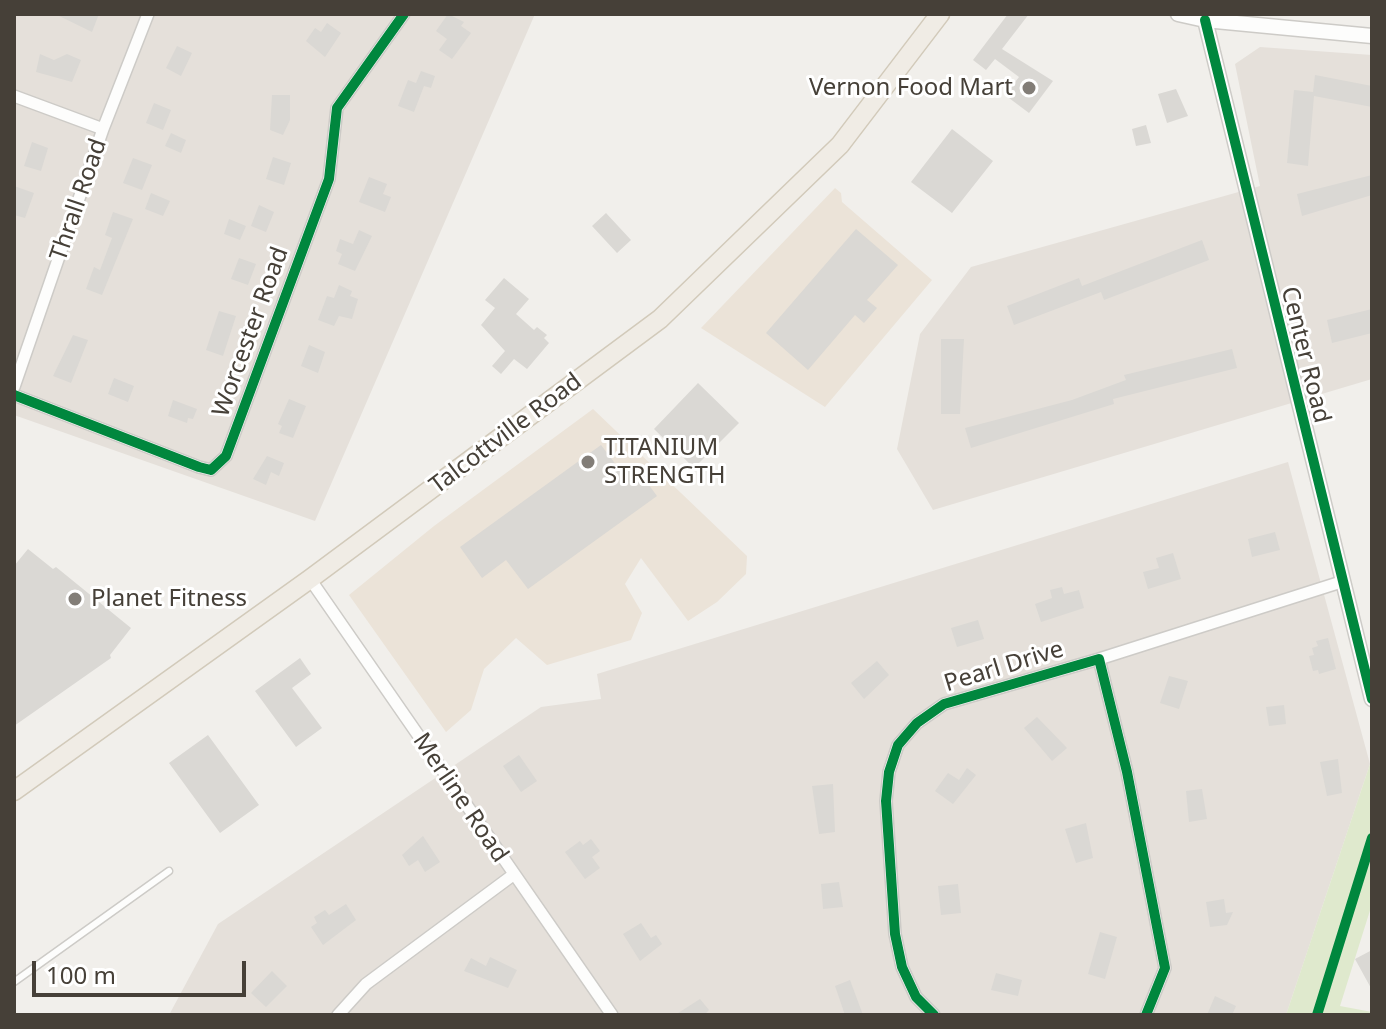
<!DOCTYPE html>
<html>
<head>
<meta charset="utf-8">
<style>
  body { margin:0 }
  #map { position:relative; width:1386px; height:1029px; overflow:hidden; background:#f1efeb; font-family:"Noto Sans",sans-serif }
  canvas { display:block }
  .frame { position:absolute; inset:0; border:16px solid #464038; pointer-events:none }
  .scale { position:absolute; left:32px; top:961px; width:214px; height:36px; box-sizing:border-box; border:4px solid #464038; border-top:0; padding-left:10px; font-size:24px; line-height:28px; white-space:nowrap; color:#464038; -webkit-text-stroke:6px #fff; paint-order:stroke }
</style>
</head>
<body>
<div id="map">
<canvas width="1386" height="1029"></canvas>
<div class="frame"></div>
<div class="scale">100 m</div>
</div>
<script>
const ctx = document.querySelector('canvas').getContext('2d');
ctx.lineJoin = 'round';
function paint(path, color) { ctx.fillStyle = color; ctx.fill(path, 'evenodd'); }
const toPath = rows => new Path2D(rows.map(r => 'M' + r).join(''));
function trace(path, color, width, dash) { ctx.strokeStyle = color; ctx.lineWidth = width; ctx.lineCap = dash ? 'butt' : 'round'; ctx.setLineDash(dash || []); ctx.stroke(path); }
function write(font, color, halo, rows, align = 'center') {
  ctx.font = font + ' "Noto Sans",sans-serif'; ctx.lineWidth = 6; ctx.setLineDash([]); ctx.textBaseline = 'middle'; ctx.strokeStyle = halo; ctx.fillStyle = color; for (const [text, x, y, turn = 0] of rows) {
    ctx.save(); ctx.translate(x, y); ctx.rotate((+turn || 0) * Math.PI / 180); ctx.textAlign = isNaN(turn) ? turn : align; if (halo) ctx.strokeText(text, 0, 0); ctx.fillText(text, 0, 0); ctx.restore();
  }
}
paint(toPath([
  [14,14,535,14,315,521,14,415],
  [1260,47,1372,55,1372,379,933,510,897,449,920,334,971,267,1260,186,1235,64],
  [1288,462,1370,764,1286,1015,169,1015,218,924,541,707,601,699,597,674]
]), '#e5e0da');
paint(toPath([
  [835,188,841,193,842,202,932,280,825,407,701,328],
  [593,409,747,556,746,574,717,602,688,621,641,558,625,584,642,613,631,640,547,665,516,638,484,669,471,710,446,732,349,595,434,526]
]), '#ebe3d8');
paint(toPath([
  [1370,764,1372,904,1340,1006,1372,1012,1372,1015,1286,1015]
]), '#dfe9cd');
paint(toPath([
  [55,14,99,14,92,32],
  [448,14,464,22,461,26,471,33,452,59,439,50,447,39,436,31],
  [1008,14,1029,14,1002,49,1053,81,1029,113,1005,95,1019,77,995,59,986,70,973,60],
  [327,23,341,33,325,57,306,41,315,28,321,32],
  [177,46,192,53,181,76,166,68],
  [40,54,54,60,67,54,81,60,72,82,36,72],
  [421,71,435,76,431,88,424,86,414,112,398,106,408,80,416,83],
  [1315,75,1372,86,1372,107,1314,96,1308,166,1287,163,1294,90,1313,92],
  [1176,89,1188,116,1167,123,1158,94],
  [272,95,290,95,290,120,283,135,270,130],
  [154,103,171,110,163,130,146,123],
  [1146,125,1151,143,1136,146,1132,129],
  [952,129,993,161,952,213,911,182],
  [171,133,186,140,181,153,165,146],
  [32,142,48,148,41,171,24,166],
  [273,157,291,163,284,185,266,179],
  [133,158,152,165,142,190,123,183],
  [1372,175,1372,195,1302,216,1297,194],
  [369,177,387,184,383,194,391,197,385,212,359,202],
  [14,186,34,193,25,218,14,215],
  [151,193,170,201,163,216,145,209],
  [259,205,274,212,266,232,251,226],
  [113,212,133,219,102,295,86,289,94,267,100,270,112,238,105,235],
  [606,213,631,240,617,253,592,226],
  [229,219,246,226,240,240,224,234],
  [856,229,898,265,867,300,877,308,864,323,855,315,808,370,766,333],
  [359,230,372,236,355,271,338,264,342,254,336,251,340,239,353,244],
  [1202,240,1209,260,1104,300,1101,292,1014,325,1007,306,1079,278,1082,286],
  [239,258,256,264,248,285,231,279],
  [504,278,529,299,516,314,534,330,537,327,547,335,544,338,549,343,527,369,514,359,501,374,492,366,505,351,481,325,495,308,485,300],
  [339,285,352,291,350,296,358,299,352,319,339,316,334,326,318,320,327,296,334,298],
  [1372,309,1372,333,1332,343,1327,320],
  [219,311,236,316,223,356,206,350],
  [73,335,88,340,71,383,53,376],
  [941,339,964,339,960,414,941,414],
  [309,345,325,352,318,373,301,366],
  [1232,349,1237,368,1113,399,1114,404,971,448,965,428,1072,400,1126,380,1124,375],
  [114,378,134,386,128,402,108,394],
  [698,383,739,423,694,468,654,429],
  [289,399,306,406,293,438,279,433,282,426,278,424],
  [173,400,197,409,193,419,188,418,187,423,168,416],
  [601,445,623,474,634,465,657,496,528,589,506,560,482,578,460,547],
  [267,456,284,463,279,476,271,472,266,485,253,479],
  [1275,532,1280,550,1252,557,1248,539],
  [28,549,53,569,56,567,131,628,110,655,111,658,14,726,14,566],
  [1173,553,1181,579,1148,589,1143,572,1159,568,1156,558],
  [1062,587,1064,594,1079,590,1084,608,1041,622,1035,604,1052,598,1050,590],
  [978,620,984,639,957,647,951,628],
  [1328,638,1336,669,1319,674,1318,670,1313,671,1309,656,1314,655,1312,648,1318,646,1316,641],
  [300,658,311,674,292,688,322,728,296,747,255,691],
  [877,661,889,675,864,699,851,683],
  [1169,676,1188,681,1179,709,1160,703],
  [1284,705,1286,724,1269,726,1266,707],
  [1037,717,1067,748,1052,761,1024,728],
  [208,735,259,805,220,833,169,763],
  [519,755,537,781,521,792,503,766],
  [1338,759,1342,793,1327,796,1320,762],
  [967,768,976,775,953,804,935,791,948,773,959,780],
  [833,784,835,832,819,834,812,786],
  [1202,789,1207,819,1189,822,1186,791],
  [1086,823,1093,858,1076,863,1065,829],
  [423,836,440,862,425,872,418,860,409,866,402,855],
  [591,839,600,851,592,857,600,868,585,879,565,852,580,841,583,845],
  [839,882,843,907,823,909,821,884],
  [958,884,961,913,941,915,938,886],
  [1224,899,1226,913,1233,912,1227,925,1210,927,1206,902],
  [346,904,356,920,323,945,311,927,317,923,314,917,325,910,329,915],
  [641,923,651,938,656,935,662,944,640,961,623,934],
  [1100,932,1117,937,1105,979,1088,974],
  [1372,950,1372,990,1355,959],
  [490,957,517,970,508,988,464,971,471,958,486,966],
  [272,971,287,986,266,1007,251,993],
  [996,973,1022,980,1018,996,991,990],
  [850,980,863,1015,845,1015,835,986],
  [1215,996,1236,1006,1232,1015,1207,1015],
  [700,999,709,1010,704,1015,675,1015]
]), '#dad8d4');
const service = toPath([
  [14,982,169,871]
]);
const minor = toPath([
  [14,96,103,129],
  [14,387,103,129,148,14],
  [14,395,199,467,211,470,226,456,329,179,337,108,404,14],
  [310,579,612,1015],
  [1099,659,1341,582],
  [338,1015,366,984,513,875],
  [934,1015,916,997,902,967,895,934,886,801,889,772,898,745,917,723,944,704,1099,659,1127,772,1165,968,1146,1015]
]);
const tertiary = toPath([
  [1178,14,1205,20,1372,36],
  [1205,20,1372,699]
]);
const primary = toPath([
  [14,791,310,579,660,319,840,145,940,14]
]);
trace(service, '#cdcbc7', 9);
trace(minor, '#cdcbc7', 14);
trace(tertiary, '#cdcbc7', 17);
trace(primary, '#d2caba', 21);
trace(service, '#fdfdfc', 6);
trace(minor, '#fdfdfc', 11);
trace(tertiary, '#fdfdfc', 14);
trace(primary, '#f0ece5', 18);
trace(toPath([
  [1205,20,1372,699],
  [14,395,199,467,211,470,226,456,329,179,337,108,404,14],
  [934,1015,916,997,902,967,895,934,886,801,889,772,898,745,917,723,944,704,1099,659,1127,772,1165,968,1146,1015],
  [1317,1015,1372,838]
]), '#00873e', 10);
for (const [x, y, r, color] of [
  [1029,88,8,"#827d77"],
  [588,462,8,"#827d77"],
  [75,599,8,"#827d77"]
]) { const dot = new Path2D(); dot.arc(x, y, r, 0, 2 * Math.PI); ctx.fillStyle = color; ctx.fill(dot); trace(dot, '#fff', 3); }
write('24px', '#464038', '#fff', [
  ["Vernon Food Mart",1013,88,"right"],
  ["TITANIUM",604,448],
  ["STRENGTH",604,476],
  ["Planet Fitness",91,599]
], 'left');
write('24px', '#464038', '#fff', [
  ["Thrall Road",79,200,-71],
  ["Worcester Road",251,332,-70],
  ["Center Road",1305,355,76],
  ["Talcottville Road",506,434,-37],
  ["Pearl Drive",1004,667,-17],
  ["Merline Road",460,798,56]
]);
</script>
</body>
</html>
